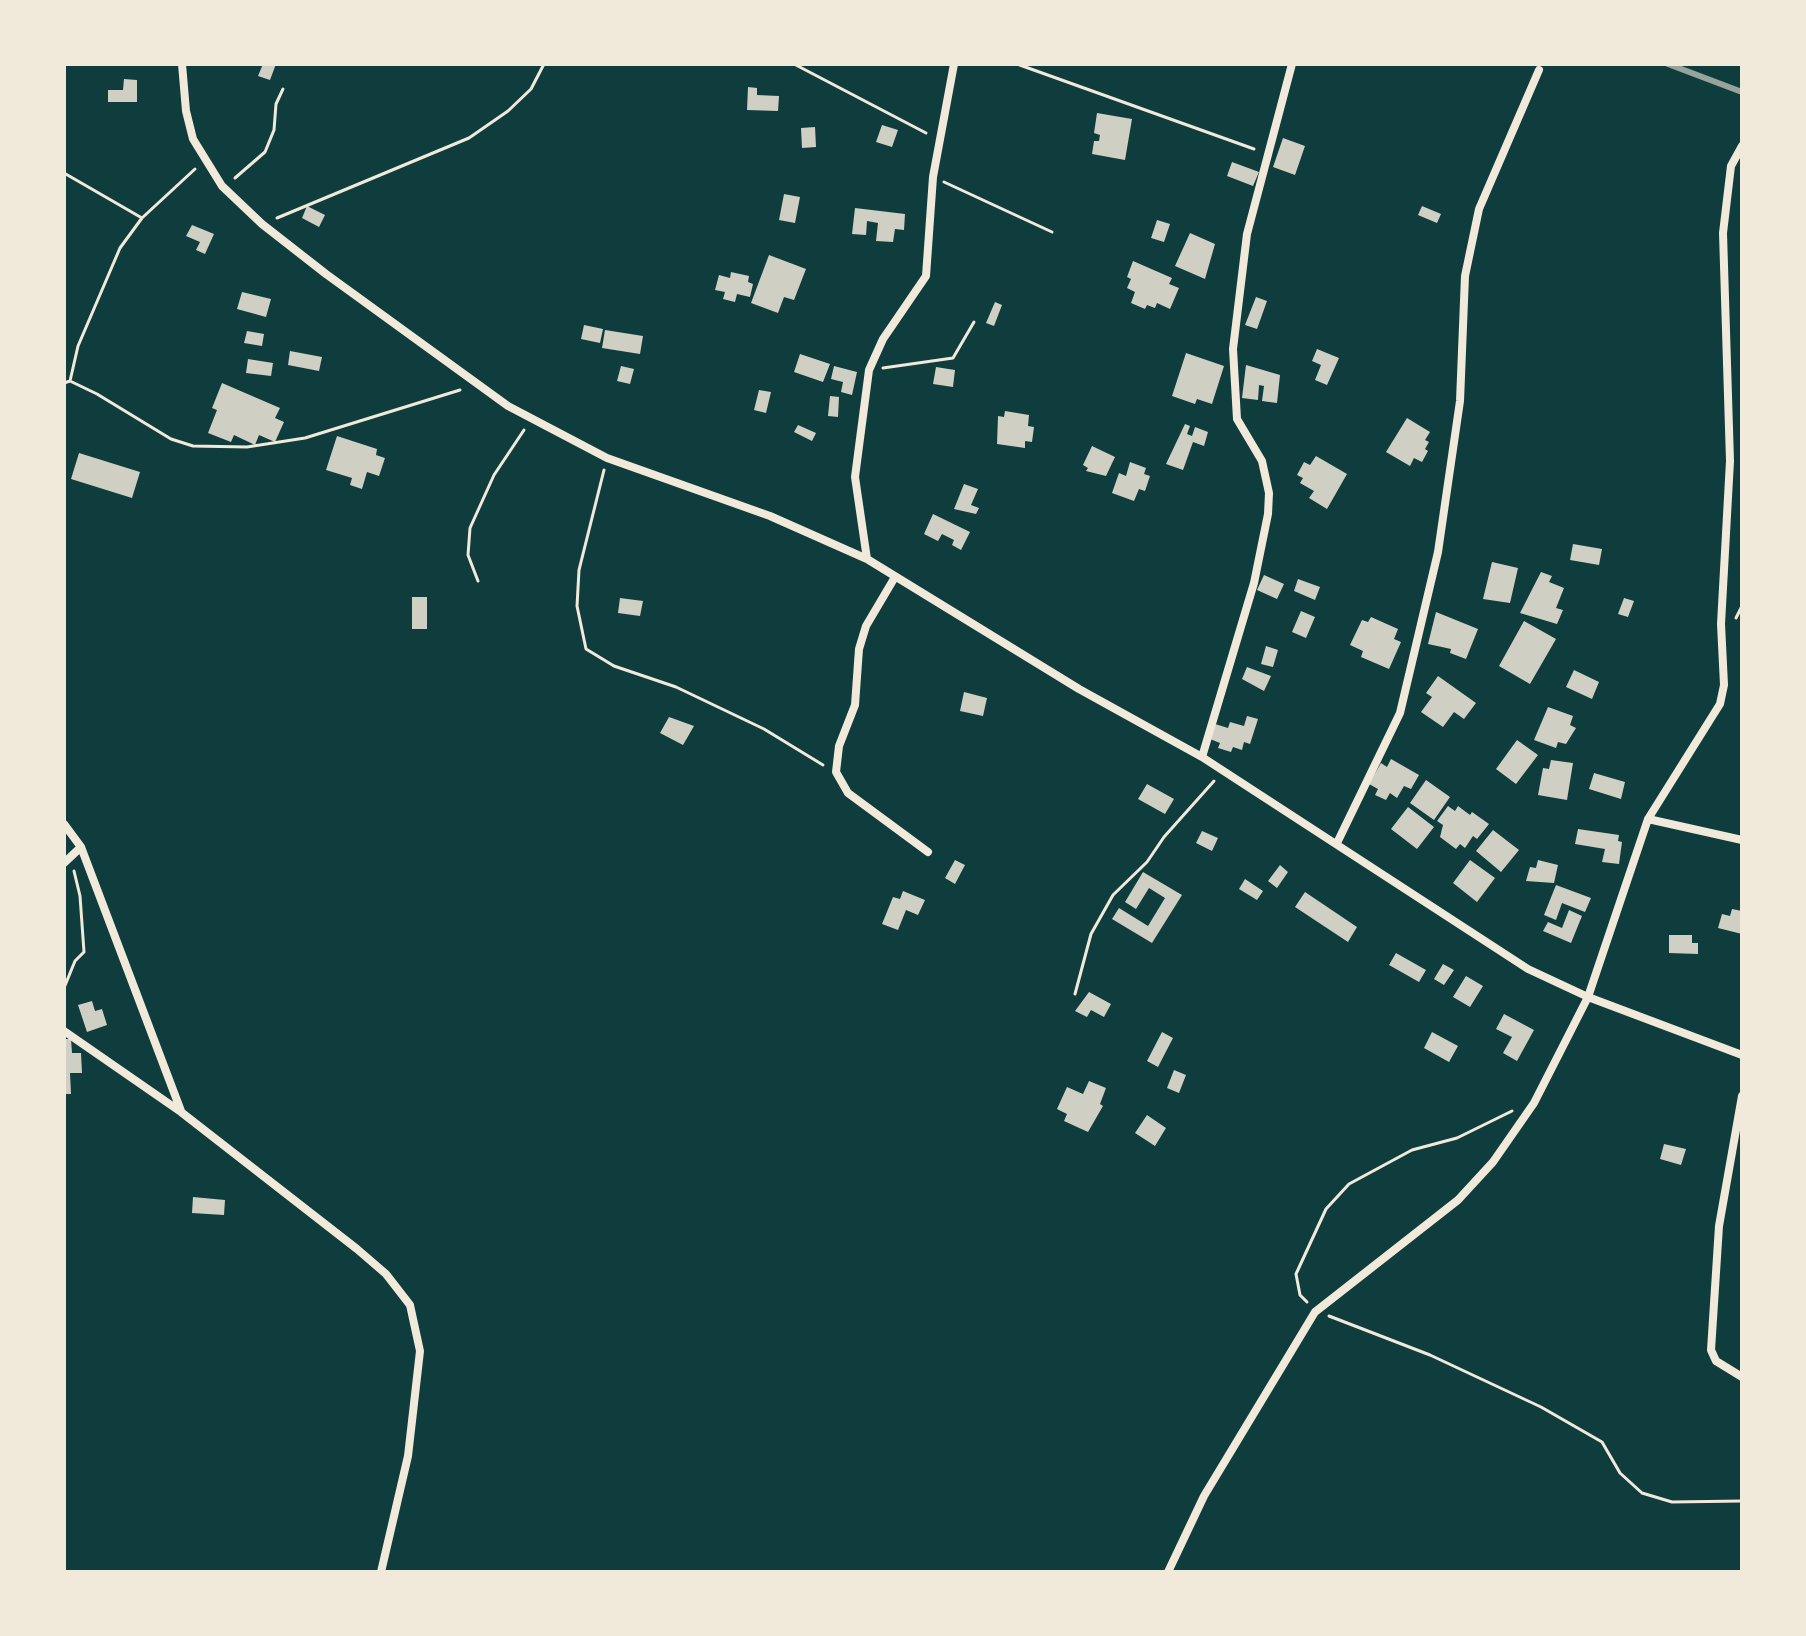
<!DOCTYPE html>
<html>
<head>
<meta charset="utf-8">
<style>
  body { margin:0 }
  #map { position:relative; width:1806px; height:1636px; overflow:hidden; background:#0f3d3e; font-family:Barlow,sans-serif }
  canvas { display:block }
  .frame { position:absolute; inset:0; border:66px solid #f1e9da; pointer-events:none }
</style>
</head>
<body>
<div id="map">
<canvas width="1806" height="1636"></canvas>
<div class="frame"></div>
</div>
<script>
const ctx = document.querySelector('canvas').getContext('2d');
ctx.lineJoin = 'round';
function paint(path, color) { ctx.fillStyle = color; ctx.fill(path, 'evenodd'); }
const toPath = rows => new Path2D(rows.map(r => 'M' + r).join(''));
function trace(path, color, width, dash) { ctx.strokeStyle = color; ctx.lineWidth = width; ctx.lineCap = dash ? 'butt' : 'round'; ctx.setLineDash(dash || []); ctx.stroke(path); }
paint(toPath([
  [263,64,276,64,270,80,258,76],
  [124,79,137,80,137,102,108,102,108,90,123,90],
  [748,87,757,88,757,95,779,96,778,111,747,110],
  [1097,113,1132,119,1125,160,1092,154,1094,141,1099,141,1100,135,1094,133],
  [882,125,898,130,892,147,876,142],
  [815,127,816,147,802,148,801,128],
  [1283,138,1305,146,1295,175,1273,167],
  [1232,162,1259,172,1253,186,1227,176],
  [784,194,800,197,795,223,779,220],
  [307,206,325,215,319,227,302,218],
  [1422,206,1441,214,1437,223,1418,215],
  [855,208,905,214,904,230,895,229,893,242,876,241,878,223,867,221,866,235,852,234],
  [1157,220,1170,224,1164,242,1151,238],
  [192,225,214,234,205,254,196,250,200,242,186,236],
  [1190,233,1215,244,1205,279,1175,266],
  [769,255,806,269,794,300,784,297,778,313,751,303],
  [1133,261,1172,278,1169,284,1179,288,1170,309,1157,303,1155,308,1147,305,1145,309,1131,303,1135,292,1127,288,1131,279,1127,277],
  [731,272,749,276,748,282,753,284,750,297,737,294,735,302,723,299,725,292,715,290,719,275,730,278],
  [242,292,271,299,266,317,237,309],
  [1256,297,1267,301,1257,329,1245,325],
  [995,302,1002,305,994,326,986,323],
  [584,325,603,329,600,343,581,339],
  [605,330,643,336,640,354,602,348],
  [247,331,264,334,262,346,244,343],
  [1317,349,1339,358,1327,385,1315,380,1321,365,1312,361],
  [290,351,322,357,319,371,288,365],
  [1186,353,1224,366,1212,404,1197,399,1195,404,1172,396],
  [800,354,830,364,823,382,794,372],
  [248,359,273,363,271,376,246,373],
  [1246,365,1280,375,1277,403,1262,401,1264,386,1259,385,1258,400,1242,398],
  [621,366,634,369,630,384,617,381],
  [834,366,857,372,852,395,841,392,843,382,831,379],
  [936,367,955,370,953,387,933,384],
  [222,383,280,408,275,418,284,422,275,442,259,435,255,445,234,435,231,442,208,433,217,410,212,408],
  [759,390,771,392,766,413,754,410],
  [830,396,839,397,838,417,828,416],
  [1005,411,1029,415,1028,426,1034,427,1032,442,1025,441,1025,448,997,444,998,416,1004,417],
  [1407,418,1430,432,1425,440,1429,442,1425,449,1428,451,1422,462,1414,458,1410,466,1386,452],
  [1185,424,1190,426,1187,434,1192,436,1195,427,1208,432,1204,446,1193,442,1183,470,1166,464],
  [798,425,816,433,812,441,794,432],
  [337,436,377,449,376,455,385,458,379,476,367,472,362,489,350,485,352,478,326,470],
  [1092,446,1115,457,1106,476,1086,471,1088,468,1083,465],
  [79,453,140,472,132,498,71,479],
  [1316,456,1347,474,1327,509,1309,498,1314,491,1300,483,1303,478,1297,475,1304,462,1310,465],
  [1130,462,1146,468,1144,474,1150,476,1145,491,1139,489,1134,501,1112,493,1119,473,1126,476],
  [964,484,978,489,971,505,979,508,976,514,954,509],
  [933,514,970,532,961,550,952,545,954,540,942,534,938,541,924,534],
  [1573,544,1602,549,1599,565,1570,560],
  [1492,562,1518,568,1510,603,1483,599],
  [1541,572,1552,576,1549,582,1564,588,1556,608,1563,610,1557,624,1520,613],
  [1264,575,1284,584,1277,599,1257,590],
  [1298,579,1320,587,1315,600,1294,591],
  [412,597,427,597,427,629,412,629],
  [620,598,643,601,640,616,618,613],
  [1624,598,1634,601,1628,617,1618,614],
  [1301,611,1315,617,1306,638,1292,632],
  [1436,612,1478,629,1466,659,1450,653,1451,649,1428,644],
  [1371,617,1398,629,1394,639,1401,642,1389,669,1361,657,1363,651,1350,645,1362,620,1368,622],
  [1524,621,1556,639,1530,684,1499,666],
  [1266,646,1278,650,1273,667,1261,664],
  [1247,667,1271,676,1264,691,1242,679],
  [1574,670,1599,682,1592,699,1566,687],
  [1438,676,1476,703,1464,719,1454,712,1443,727,1421,712,1432,697,1426,693],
  [964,692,987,698,983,716,960,711],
  [1548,707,1573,716,1570,725,1576,728,1566,744,1558,742,1556,748,1534,740],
  [1247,716,1258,719,1250,744,1244,742,1242,750,1233,747,1231,752,1218,748,1220,743,1210,739,1215,724,1228,728,1230,722,1244,726],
  [669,717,694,726,683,745,660,733],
  [1517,740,1538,755,1516,784,1496,769],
  [1391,759,1419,775,1411,789,1404,786,1397,798,1390,793,1386,800,1375,795,1378,789,1369,784,1381,763,1387,767],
  [1551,760,1573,763,1567,800,1538,795,1543,768,1549,769],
  [1594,773,1625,782,1621,799,1589,789],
  [1426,780,1450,797,1434,820,1410,803],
  [1147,784,1174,799,1165,814,1138,799],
  [1448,806,1455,811,1458,806,1470,815,1472,812,1489,824,1477,839,1473,836,1465,848,1460,844,1456,849,1440,837,1443,825,1437,821],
  [1408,807,1434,827,1417,849,1391,829],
  [1578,829,1619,835,1618,841,1622,842,1619,864,1602,862,1605,849,1575,844],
  [1493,830,1519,850,1501,872,1476,851],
  [1202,831,1218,838,1212,851,1196,843],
  [955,860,965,865,955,884,945,878],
  [1470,860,1495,878,1477,902,1453,883],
  [1538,860,1558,865,1554,883,1526,881,1530,867,1536,868],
  [1280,865,1288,872,1277,888,1268,881],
  [1143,872,1182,895,1152,943,1112,919,1119,908,1148,926,1165,898,1149,888,1136,909,1125,902],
  [1245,879,1263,891,1257,900,1239,889],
  [1556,885,1591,898,1585,912,1562,903,1556,920,1544,915],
  [903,891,925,900,918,915,906,910,898,930,882,924,893,897,900,899],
  [1305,892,1357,927,1348,942,1295,907],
  [1732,909,1742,911,1742,934,1718,928,1722,914,1730,916],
  [1569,910,1582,916,1571,943,1543,931,1548,922,1562,928],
  [1669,935,1692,935,1692,943,1698,943,1698,954,1669,953],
  [1396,953,1426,970,1419,982,1389,965],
  [1443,964,1454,970,1444,985,1434,979],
  [1466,976,1483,986,1470,1007,1453,997],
  [1089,992,1111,1004,1104,1017,1091,1010,1087,1017,1075,1011],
  [92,1001,95,1011,102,1009,107,1025,87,1032,78,1005],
  [1504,1014,1534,1030,1517,1061,1503,1053,1512,1037,1496,1029],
  [1162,1032,1173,1038,1158,1067,1147,1061],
  [1432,1032,1458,1046,1449,1062,1424,1048],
  [64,1039,71,1039,72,1053,81,1053,82,1073,70,1073,71,1094,64,1094],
  [1174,1070,1186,1075,1179,1093,1167,1088],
  [1089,1081,1106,1088,1100,1104,1103,1106,1088,1132,1064,1121,1067,1114,1057,1109,1067,1087,1083,1094],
  [1147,1115,1166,1128,1155,1146,1135,1133],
  [1664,1144,1686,1149,1681,1165,1660,1159],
  [193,1197,225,1200,224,1215,192,1213]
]), '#cfcfc3');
trace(toPath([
  [794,64,926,133],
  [1017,64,1254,149],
  [64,173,142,218],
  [235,178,265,152,274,130,276,104,283,89],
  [944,182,1052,232],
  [277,218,469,138,508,111,531,89,544,64],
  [883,368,953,358,974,322],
  [70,381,78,346,120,248,142,218,195,169],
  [64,383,70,381,97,394,171,439,193,446,247,447,305,438,460,390],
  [604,470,579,570,577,606,586,649,614,666,676,687,764,729,823,765],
  [478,581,468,555,470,528,494,475,524,430],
  [1736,618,1742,606],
  [64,988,75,961,84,952,80,896,74,871],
  [1075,994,1091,934,1113,895,1147,862,1164,837,1214,781],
  [1307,1302,1300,1295,1296,1274,1326,1209,1349,1184,1412,1150,1457,1138,1512,1111],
  [1329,1316,1430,1355,1541,1407,1602,1442,1620,1473,1642,1493,1672,1502,1742,1501]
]), '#f1e9da', 3);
trace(toPath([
  [182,64,186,111,193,139,222,186,262,224,326,274,508,406,607,458,770,516,867,559,1079,689,1202,757,1528,969,1588,997,1742,1055],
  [867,559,855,477,869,370,883,339,926,276,933,177,954,64],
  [895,577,866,626,859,649,855,705,839,746,836,772,848,793,928,852],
  [1202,757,1254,583,1268,514,1269,493,1262,461,1237,419,1233,349,1247,234,1292,64],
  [1648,819,1742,840],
  [64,824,81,847,181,1111],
  [1337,843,1400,713,1438,552,1460,401,1465,276,1479,209,1539,70],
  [64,863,81,847],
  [64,1031,181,1112,357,1249,386,1274,410,1305,420,1351,408,1456,381,1572],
  [1742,1096,1719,1226,1711,1350,1716,1361,1742,1377],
  [1168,1572,1204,1496,1315,1312,1458,1200,1493,1162,1534,1103,1588,997,1648,819,1720,704,1724,685,1721,624,1730,461,1723,233,1731,166,1742,146]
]), '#f1e9da', 8);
trace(toPath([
  [1668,64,1742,92]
]), '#97a49c', 6);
</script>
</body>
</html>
